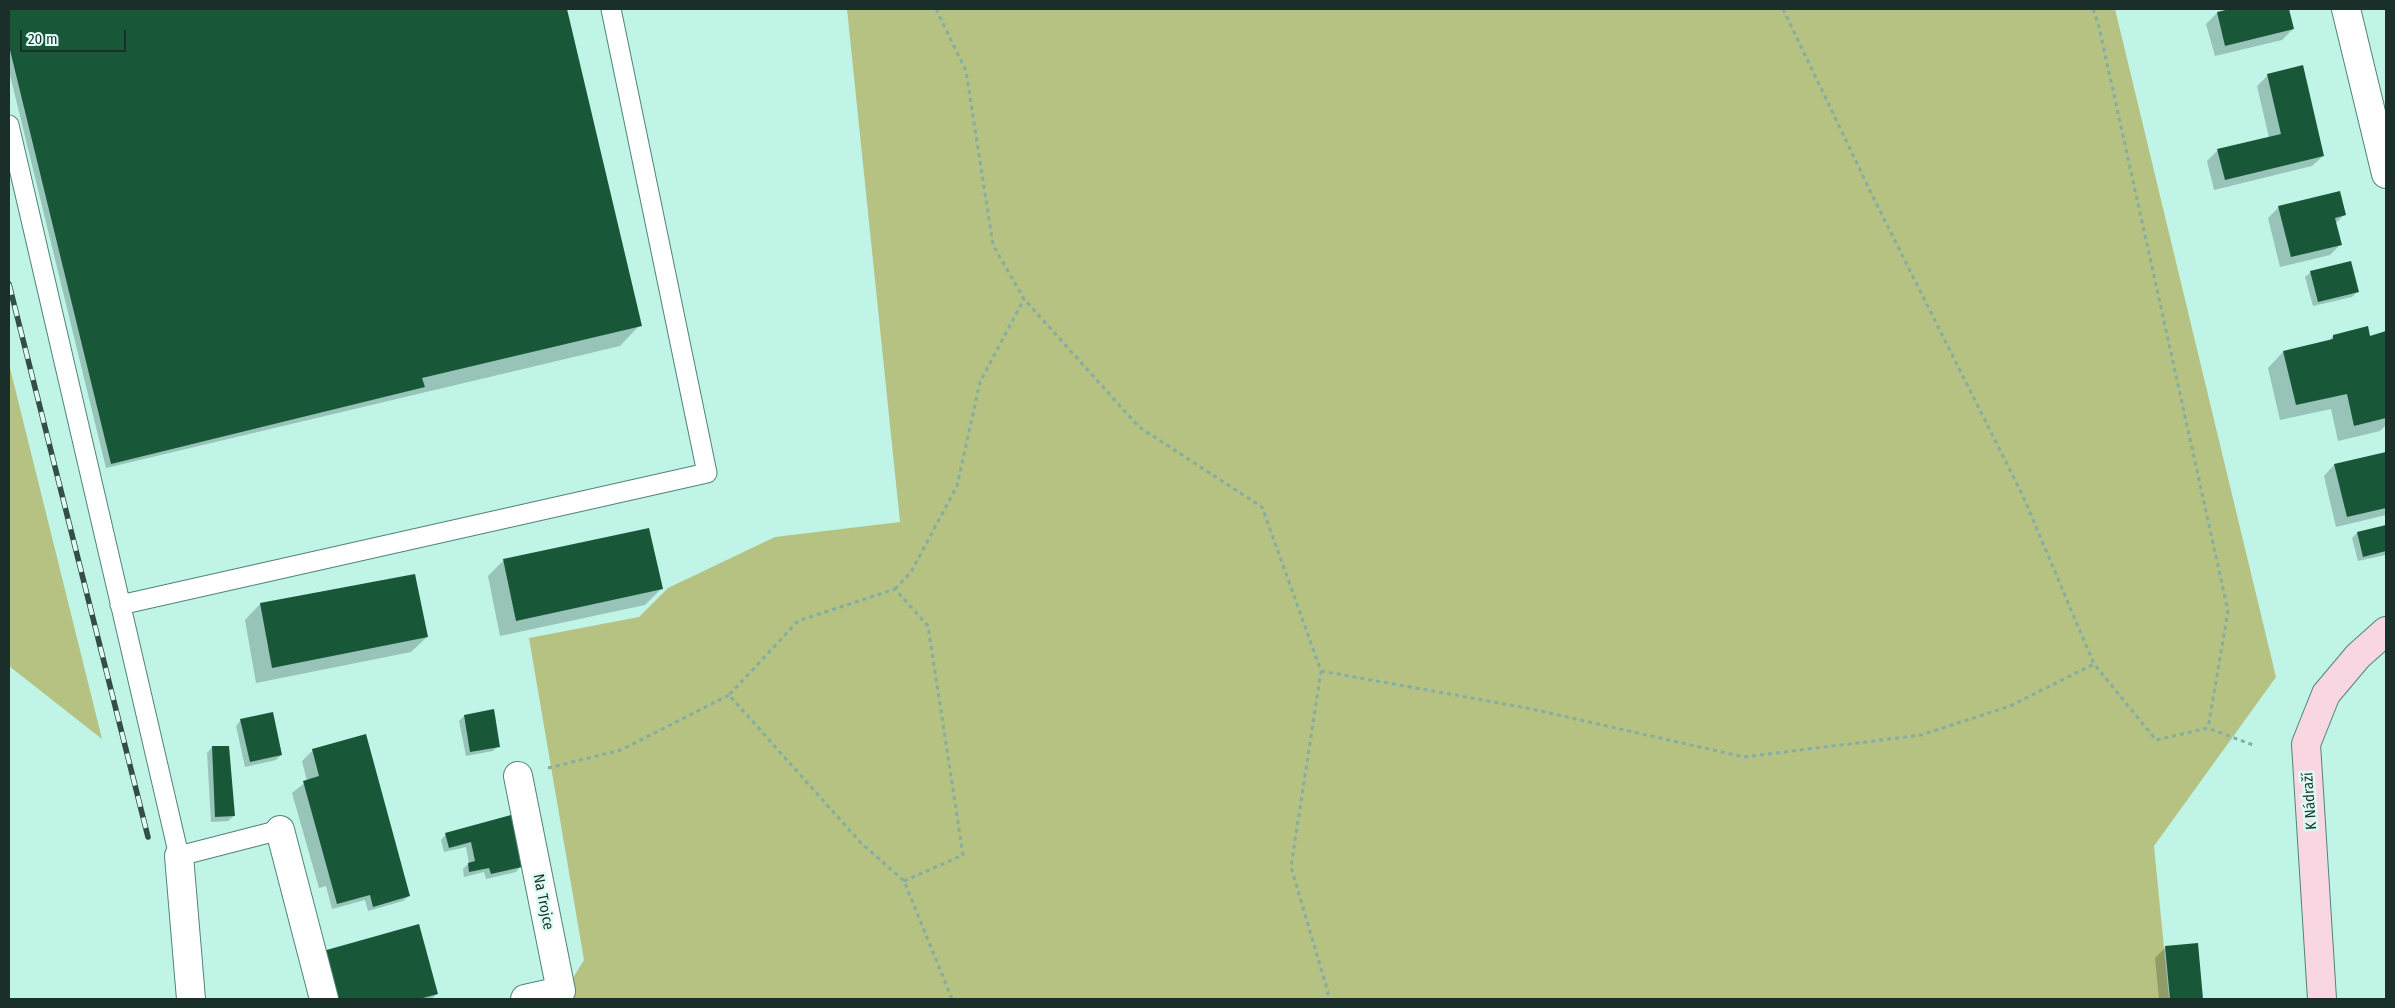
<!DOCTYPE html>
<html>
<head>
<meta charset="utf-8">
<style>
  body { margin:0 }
  #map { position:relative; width:2395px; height:1008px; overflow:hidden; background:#bff4e7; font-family:"Fira Sans Condensed",sans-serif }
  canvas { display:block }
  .frame { position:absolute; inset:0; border:10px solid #1a2f2a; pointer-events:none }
  .scale { position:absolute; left:20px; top:30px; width:106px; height:22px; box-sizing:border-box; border:2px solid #1a2f2a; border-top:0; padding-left:6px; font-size:15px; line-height:18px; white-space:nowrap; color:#1a2f2a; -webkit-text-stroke:4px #ddfcf4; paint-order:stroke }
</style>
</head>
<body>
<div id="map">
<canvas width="2395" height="1008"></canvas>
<div class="frame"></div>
<div class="scale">20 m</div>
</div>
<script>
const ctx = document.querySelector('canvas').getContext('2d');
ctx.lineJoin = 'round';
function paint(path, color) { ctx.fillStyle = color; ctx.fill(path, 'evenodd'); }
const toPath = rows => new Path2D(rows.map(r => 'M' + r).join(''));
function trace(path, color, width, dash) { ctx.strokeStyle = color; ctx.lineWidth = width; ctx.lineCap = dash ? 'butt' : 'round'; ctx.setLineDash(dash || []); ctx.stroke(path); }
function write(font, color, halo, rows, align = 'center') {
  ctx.font = font + ' "Fira Sans Condensed",sans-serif'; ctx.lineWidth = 5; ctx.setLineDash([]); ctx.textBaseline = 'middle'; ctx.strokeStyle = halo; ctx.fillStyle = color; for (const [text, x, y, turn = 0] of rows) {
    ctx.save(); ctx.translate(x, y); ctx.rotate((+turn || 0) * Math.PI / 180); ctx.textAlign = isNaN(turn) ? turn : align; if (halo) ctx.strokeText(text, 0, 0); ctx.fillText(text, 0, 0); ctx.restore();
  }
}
paint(toPath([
  [847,9,2115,9,2276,677,2154,846,2169,999,560,999,584,960,529,638,639,617,668,588,775,537,900,522],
  [9,364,102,739,9,666]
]), '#b5c282');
paint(toPath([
  [9,9,565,9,640,325,620,346,106,468,9,71],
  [2230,9,2288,9,2293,29,2282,40,2215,56,2206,24,2217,13],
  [2268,75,2323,156,2312,166,2214,190,2207,161,2218,150,2269,138,2257,86],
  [2279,207,2344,215,2335,224,2341,244,2330,255,2280,267,2268,218],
  [2311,272,2357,292,2352,297,2313,306,2305,277],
  [2386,333,2386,425,2380,431,2338,441,2331,409,2280,420,2268,368,2283,352,2328,342,2333,336,2369,337],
  [2386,453,2386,515,2336,527,2324,476,2334,465],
  [2386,526,2386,555,2358,561,2352,538,2357,533],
  [504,560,661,589,645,605,500,636,488,576],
  [260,604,427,637,411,652,256,683,245,620],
  [464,716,498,746,493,751,466,756,459,721],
  [241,720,281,755,276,760,245,767,236,726],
  [212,747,234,816,228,821,211,822,207,753],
  [313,750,409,896,403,901,368,911,365,900,332,909,326,886,319,888,292,793,307,781,302,761],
  [510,817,521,866,516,872,486,879,484,872,464,877,463,869,469,863,466,847,444,852,441,840,446,834],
  [2197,944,2202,999,2159,999,2155,958,2166,947],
  [437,994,431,999,317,999]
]), '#0003');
paint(toPath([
  [9,9,567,9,642,326,422,378,425,387,111,464,9,46],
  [2230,9,2289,9,2294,29,2225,46,2217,12],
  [2303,65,2324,156,2225,180,2217,149,2281,134,2267,74],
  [2340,191,2346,215,2335,218,2342,245,2291,257,2278,206],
  [2351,261,2359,292,2318,302,2310,271],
  [2368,326,2370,336,2386,331,2386,418,2354,426,2347,394,2296,405,2283,351,2333,339,2333,335],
  [2386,452,2386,508,2347,517,2334,464],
  [2386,525,2386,551,2363,557,2357,532],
  [649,528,663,589,516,621,503,559],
  [415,574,428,637,272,668,260,603],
  [494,709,500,747,470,752,464,715],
  [273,712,282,755,250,762,240,719],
  [366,734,410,896,373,907,370,895,337,904,303,781,319,776,312,749],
  [212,746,229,746,235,816,215,817],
  [511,815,522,867,491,874,489,868,469,872,468,863,475,861,471,842,449,848,445,833],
  [419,924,438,994,419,999,337,999,323,951],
  [2198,943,2203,999,2170,999,2165,946]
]), '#185839');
const lane = toPath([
  [9,125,179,856,280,830],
  [120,605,707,473,611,9]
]);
const street = toPath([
  [2346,9,2386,174],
  [518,776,561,991,525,999],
  [280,830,324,999],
  [179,856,191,999]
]);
const secondary = toPath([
  [2322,999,2306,744,2326,694,2358,656,2386,631]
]);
trace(lane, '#528378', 21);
trace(street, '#528378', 30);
trace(secondary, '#528378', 30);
trace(toPath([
  [936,9,966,71,993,245,1024,299,1139,427,1262,507,1321,671,1291,867,1328,992,1327,999],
  [1783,9,1875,201,2023,496,2094,664,2156,740,2208,728,2253,745],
  [2093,9,2099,27,2228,611,2208,728],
  [895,589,911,572,957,486,980,382,1024,299],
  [1321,671,1527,708,1744,757,1921,735,2010,706,2094,664],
  [548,768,621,750,729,695],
  [904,881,963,855,928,626,895,589,798,621,729,695,861,843,904,881,952,999]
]), '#84ada3', 3, [4, 4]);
trace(lane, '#fff', 19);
trace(street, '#fff', 28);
trace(secondary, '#f8d7e3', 28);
const rail = toPath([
  [9,284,148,837]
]);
trace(rail, '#334d47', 5.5);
trace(rail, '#ddfcf4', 4, [11]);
write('15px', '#1a2f2a', '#ddfcf4', [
  ["K Nádraží",2310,801,-94],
  ["Na Trojce",543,902,79]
]);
</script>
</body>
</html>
